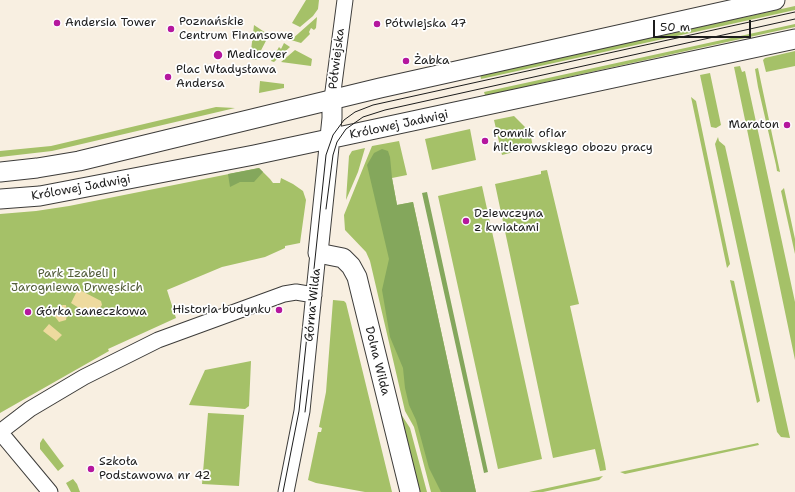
<!DOCTYPE html>
<html>
<head>
<meta charset="utf-8">
<style>
  body { margin:0 }
  #map { position:relative; width:795px; height:492px; overflow:hidden; background:#f8efe1; font-family:"Shantell Sans",sans-serif }
  canvas { display:block }
  .scale { position:absolute; left:653px; top:20px; width:98px; height:18px; box-sizing:border-box; border:2px solid #1c1c1c; border-top:0; padding-left:5px; font-size:12px; line-height:14px; white-space:nowrap; color:#1c1c1c; -webkit-text-stroke:3px #fff; paint-order:stroke }
</style>
</head>
<body>
<div id="map">
<canvas width="795" height="492"></canvas>
<div class="scale">50 m</div>
</div>
<script>
const ctx = document.querySelector('canvas').getContext('2d');
ctx.lineJoin = 'round';
function paint(path, color) { ctx.fillStyle = color; ctx.fill(path, 'evenodd'); }
const toPath = rows => new Path2D(rows.map(r => 'M' + r).join(''));
function trace(path, color, width, dash) { ctx.strokeStyle = color; ctx.lineWidth = width; ctx.lineCap = dash ? 'butt' : 'round'; ctx.setLineDash(dash || []); ctx.stroke(path); }
function write(font, color, halo, rows, align = 'center') {
  ctx.font = font + ' "Shantell Sans",sans-serif'; ctx.lineWidth = 3.5; ctx.setLineDash([]); ctx.textBaseline = 'middle'; ctx.strokeStyle = halo; ctx.fillStyle = color; for (const [text, x, y, turn = 0] of rows) {
    ctx.save(); ctx.translate(x, y); ctx.rotate((+turn || 0) * Math.PI / 180); ctx.textAlign = isNaN(turn) ? turn : align; if (halo) ctx.strokeText(text, 0, 0); ctx.fillText(text, 0, 0); ctx.restore();
  }
}
paint(toPath([
  [306,0,319,0,318,9,313,16,300,27,292,23],
  [795,6,795,10,481,79,480,73,518,67],
  [317,17,316,28,314,30,311,28,309,32,310,34,301,43,291,40],
  [795,24,795,27,532,85,486,98,484,92],
  [254,25,269,35,256,60,250,59],
  [284,43,290,47,274,62,271,61,279,47,281,49],
  [295,50,312,59,311,66,281,62],
  [795,51,795,66,766,72,763,60,765,58],
  [740,66,742,72,745,71,795,302,795,360,734,67],
  [758,68,780,172,777,171,776,165,758,87,755,69],
  [710,73,721,125,716,128,711,127,700,75],
  [260,81,284,84,284,88,259,93],
  [691,97,696,101,730,264,727,268],
  [216,107,235,108,52,151,0,157,0,151,51,146],
  [514,116,530,132,533,147,502,155,494,120],
  [470,129,476,160,432,170,425,139],
  [718,137,719,141,725,146,790,438,781,437,777,432,715,144],
  [399,141,407,175,392,178,397,205,413,202,476,492,431,492,414,427,405,411,370,261,366,252,345,230,344,215,372,146],
  [365,148,358,172,346,200,349,156,352,151],
  [259,168,270,179,273,183,280,183,281,178,293,184,303,191,306,200,300,243,285,246,285,248,265,257,222,267,167,290,176,318,108,349,109,351,0,413,0,214,36,211,69,206],
  [547,170,579,304,570,306,605,463,606,470,600,471,595,449,553,458,495,184,541,174,541,171],
  [482,186,542,459,498,469,438,196],
  [784,188,795,239,795,254,781,191],
  [730,280,734,281,760,401,757,403],
  [333,300,344,301,346,303,392,492,365,492,316,483,308,480,318,432,321,432,322,428,319,427,326,392],
  [251,361,249,406,245,409,189,405,205,370],
  [208,413,244,415,239,486,202,484],
  [401,414,410,428,427,492,420,492],
  [43,438,64,466,58,471,40,449,40,443],
  [758,443,759,445,625,474,620,472],
  [603,476,599,480,543,492,529,492],
  [73,479,77,484,80,492,71,492,66,483]
]), '#a5c168');
paint(toPath([
  [382,149,388,151,390,157,392,178,397,205,413,202,476,492,441,492,429,468,416,420,409,405,405,388,403,368,390,337,382,290,389,259,367,165,374,153],
  [259,168,263,172,254,182,240,182,230,187,228,174],
  [427,192,488,472,484,473,422,193]
]), '#84a75c');
paint(toPath([
  [78,289,101,301,102,305,93,317,71,303],
  [63,305,66,305,67,315,66,320,59,322,53,314,54,309],
  [49,324,62,335,56,341,43,331]
]), '#eeda9e');
const minor = toPath([
  [332,99,345,0],
  [0,432,30,409,84,377,158,340,284,294,296,292,314,295],
  [0,432,50,492],
  [286,492,302,411,318,253]
]);
const tertiary = toPath([
  [332,99,332,118,318,253,343,258,351,266,357,277,410,492],
  [0,172,37,168,79,161,380,88,775,0],
  [0,199,40,196,254,155,795,39]
]);
trace(minor, '#3d3c3a', 17);
trace(tertiary, '#3d3c3a', 21);
trace(minor, '#fff', 15);
trace(tertiary, '#fff', 19);
trace(toPath([
  [326,209,333,155,337,142,346,129,363,117,385,110,795,19],
  [305,412,309,380],
  [283,492,299,411,326,155,333,135,344,120,355,112,373,105,795,12]
]), '#1c1c1c', 1);
for (const [x, y, r, color] of [
  [57,23,4,"#b5179e"],
  [377,24,4,"#b5179e"],
  [171,29,4,"#b5179e"],
  [218,55,5,"#b5179e"],
  [406,61,4,"#b5179e"],
  [168,77,4,"#b5179e"],
  [787,125,4,"#b5179e"],
  [485,141,4,"#b5179e"],
  [466,221,4,"#b5179e"],
  [279,310,4,"#b5179e"],
  [28,312,4,"#b5179e"],
  [91,469,4,"#b5179e"]
]) { const dot = new Path2D(); dot.arc(x, y, r, 0, 2 * Math.PI); ctx.fillStyle = color; ctx.fill(dot); trace(dot, '#fff', 1.5); }
write('12px', '#1c1c1c', '#fff', [
  ["Poznańskie",179,22],
  ["Centrum Finansowe",179,36],
  ["Andersia Tower",65,23],
  ["Półwiejska 47",385,24],
  ["Medicover",227,55],
  ["Żabka",414,61],
  ["Plac Władysława",176,70],
  ["Andersa",176,84],
  ["Maraton",779,125,"right"],
  ["Pomnik ofiar",493,134],
  ["hitlerowskiego obozu pracy",493,148],
  ["Dziewczyna",474,214],
  ["z kwiatami",474,228],
  ["Historia budynku",271,310,"right"],
  ["Górka saneczkowa",36,312],
  ["Szkoła",99,462],
  ["Podstawowa nr 42",99,476]
], 'left');
write('12px', '#1c1c1c', '#fff', [
  ["Półwiejska",337,59,-83],
  ["Królowej Jadwigi",399,125,-12],
  ["Królowej Jadwigi",81,188,-10],
  ["Górna Wilda",313,305,-84],
  ["Dolna Wilda",377,361,76]
]);
write('12px', '#535e3a', '#fff', [
  ["Park Izabeli i",77,274],
  ["Jarogniewa Drwęskich",77,288]
]);
</script>
</body>
</html>
